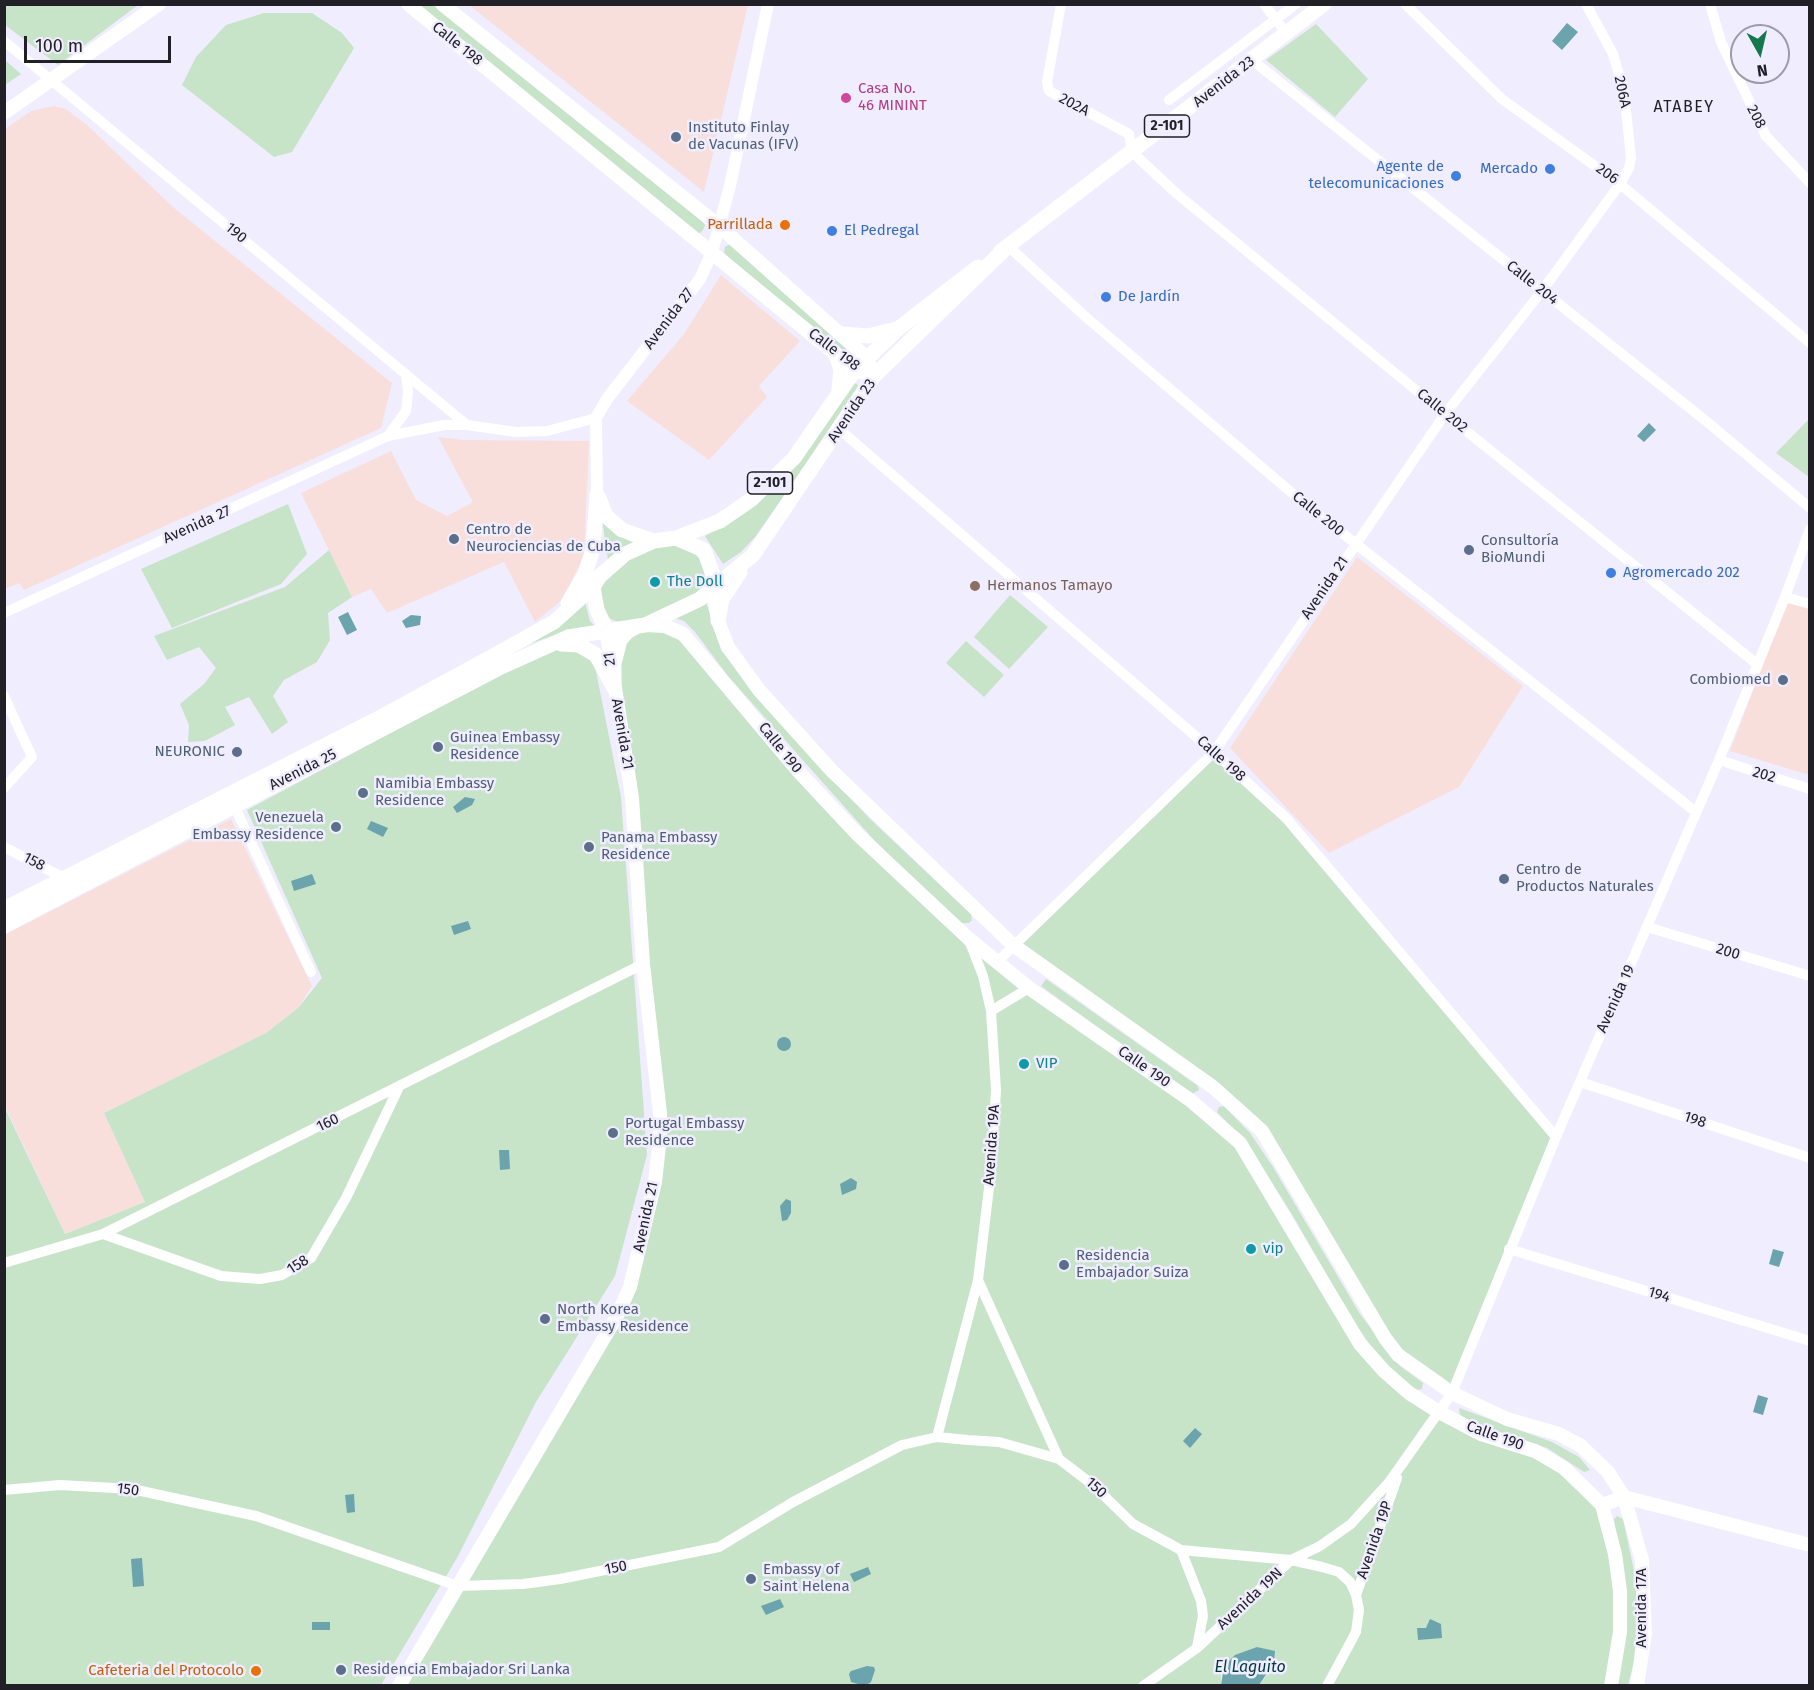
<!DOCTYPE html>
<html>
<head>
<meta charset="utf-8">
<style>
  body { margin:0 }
  #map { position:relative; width:1814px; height:1690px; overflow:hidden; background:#f0edff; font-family:"Fira Sans",sans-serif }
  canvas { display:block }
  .frame { position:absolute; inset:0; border:6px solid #212026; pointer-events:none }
  .north { position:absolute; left:1730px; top:24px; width:60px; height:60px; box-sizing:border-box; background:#f0edff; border:2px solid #9d9ba8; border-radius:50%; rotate:172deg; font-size:16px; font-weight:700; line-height:24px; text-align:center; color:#212026 }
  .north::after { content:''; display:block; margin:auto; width:21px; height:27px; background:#15774e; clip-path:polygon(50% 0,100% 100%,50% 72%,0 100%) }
  .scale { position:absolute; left:24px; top:36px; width:147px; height:27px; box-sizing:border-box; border:3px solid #212026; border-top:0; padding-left:8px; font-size:18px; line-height:21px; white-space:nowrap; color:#212026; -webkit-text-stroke:4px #f0edff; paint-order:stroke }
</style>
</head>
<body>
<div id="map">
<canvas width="1814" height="1690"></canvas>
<div class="frame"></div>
<div class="north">N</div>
<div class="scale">100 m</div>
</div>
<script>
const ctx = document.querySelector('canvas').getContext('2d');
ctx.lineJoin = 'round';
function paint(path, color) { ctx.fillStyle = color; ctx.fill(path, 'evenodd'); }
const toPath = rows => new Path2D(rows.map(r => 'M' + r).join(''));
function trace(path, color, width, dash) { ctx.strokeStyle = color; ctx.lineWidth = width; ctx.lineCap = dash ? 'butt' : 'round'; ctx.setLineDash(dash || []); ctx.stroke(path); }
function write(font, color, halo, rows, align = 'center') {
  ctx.font = font + ' "Fira Sans",sans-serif'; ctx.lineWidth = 5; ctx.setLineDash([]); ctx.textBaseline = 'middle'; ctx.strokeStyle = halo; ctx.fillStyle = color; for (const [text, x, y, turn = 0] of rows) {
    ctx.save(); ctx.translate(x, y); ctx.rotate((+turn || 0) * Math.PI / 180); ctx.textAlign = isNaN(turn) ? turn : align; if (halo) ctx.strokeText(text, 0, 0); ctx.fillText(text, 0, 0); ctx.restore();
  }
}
paint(toPath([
  [469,5,748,5,704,192],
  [54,106,66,109,87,125,174,208,392,383,381,428,24,590,19,583,5,589,5,129,31,111],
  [721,275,800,341,759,386,767,397,709,460,627,401,684,334],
  [438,437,464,440,589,441,584,556,562,600,535,622,504,562,387,613,371,589,352,597,301,493,391,451,416,500,447,516,473,502],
  [1357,557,1523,686,1459,787,1329,853,1230,748],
  [1787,601,1809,608,1809,775,1730,751],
  [231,819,312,986,298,1008,266,1033,104,1113,145,1202,65,1234,5,1106,4,935]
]), '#f9dfdc');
paint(toPath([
  [4,5,5,4,138,5,58,65,5,25],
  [417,5,433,5,701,220,705,225,703,230,700,233,695,232],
  [264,13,312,13,342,33,354,48,292,152,274,157,182,85,196,57,226,25],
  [1316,24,1368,79,1335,117,1266,60],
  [5,60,21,74,5,85,4,85],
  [731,244,855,353,854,357,847,359,724,253,725,247],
  [853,383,857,384,859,389,755,537,741,552,723,564,705,536,753,507,782,481],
  [1809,419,1809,477,1776,453],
  [288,504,307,554,281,584,172,628,141,569],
  [602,519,616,534,634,543,608,560],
  [664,544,687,547,703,562,705,577,701,588,694,596,656,614,631,622,618,622,609,618,599,596,602,585,615,570,637,553],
  [329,550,352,597,328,613,330,640,317,662,284,680,273,696,288,722,272,734,249,697,225,707,235,725,205,741,188,742,189,725,180,704,204,684,216,668,199,647,167,660,154,636,285,587],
  [1010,595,1048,627,1009,669,974,637],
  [585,602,590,621,595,626,573,629,523,646],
  [706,602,721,650,756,694,869,818,971,914,972,920,969,923,958,923,874,840,728,676,695,632,684,621,675,618],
  [636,627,683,634,800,773,969,939,1240,1143,1360,1344,1439,1412,1535,1451,1602,1505,1620,1591,1611,1685,1259,1685,1271,1670,1275,1652,1257,1647,1221,1675,1221,1686,399,1686,630,1287,660,1137,614,664],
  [966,641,1004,675,984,697,946,663],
  [552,650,568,650,585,655,595,666,621,797,647,1155,615,1276,536,1402,457,1558,381,1685,5,1685,4,1106,65,1234,145,1202,104,1113,266,1033,298,1008,322,978,247,810,523,662],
  [1214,752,1286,818,1556,1137,1452,1393,1398,1355,1262,1131,1013,945],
  [1046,979,1198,1086,1199,1090,1192,1094,1187,1092,1041,986],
  [1224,1106,1250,1133,1273,1167,1360,1314,1400,1366,1423,1383,1422,1389,1417,1390,1394,1373,1377,1355,1352,1319,1293,1216,1247,1143,1217,1112,1219,1107],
  [1459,1408,1552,1442,1579,1457,1590,1470,1584,1472,1547,1448,1465,1420,1460,1415],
  [1617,1516,1623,1519,1639,1594,1634,1662,1628,1685,1617,1685,1626,1592,1614,1519]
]), '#c7e3c8');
paint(toPath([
  [1567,23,1578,32,1562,50,1552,41],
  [1649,423,1656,430,1644,442,1637,436],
  [348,612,357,630,347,635,338,617],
  [411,615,421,616,420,625,406,628,402,621],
  [465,797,475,799,472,805,457,813,453,807],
  [371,821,388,828,383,837,367,829],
  [312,874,316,884,294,891,291,881],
  [468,921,471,929,454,935,451,926],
  '777 1044a7 7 0 1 1 14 0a7 7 0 1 1-14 0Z',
  [499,1150,509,1150,510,1169,500,1170],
  [851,1178,857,1182,856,1189,842,1195,840,1184],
  [786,1199,791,1201,791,1213,787,1220,782,1221,780,1206],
  [1773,1249,1784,1252,1779,1267,1769,1264],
  [1758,1395,1768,1398,1763,1415,1753,1412],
  [1195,1428,1202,1434,1190,1448,1183,1441],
  [354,1494,355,1512,347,1513,345,1495],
  [142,1558,144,1586,133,1587,131,1559],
  [868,1567,871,1574,854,1582,850,1574],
  [780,1599,784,1607,766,1615,761,1606],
  [1430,1619,1441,1624,1442,1638,1418,1640,1417,1628,1426,1628],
  [312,1622,330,1622,330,1630,312,1630],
  [1257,1647,1275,1651,1274,1663,1259,1685,1221,1685,1224,1666,1235,1655],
  [867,1666,874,1667,875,1670,871,1682,865,1686,851,1682,849,1674,851,1671]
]), '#6ba4ac');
trace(toPath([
  [1061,4,1047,82,1049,91,1129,134,1132,152,1177,194,1445,414,1757,664],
  [1264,4,1287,34],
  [1405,4,1502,99,1620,184,1810,343],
  [1710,4,1721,42,1766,136,1810,183],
  [4,41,467,425],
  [1252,60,1706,421,1810,508],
  [1169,100,1296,4],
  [1008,246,1087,318,1299,499,1696,812],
  [839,429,1214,752,1286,818,1556,1137],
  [388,436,406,411,408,392,406,374],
  [1785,597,1810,604],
  [4,613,388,436,444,425,467,425,516,432,547,431,596,418],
  [4,696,32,757,4,788],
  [1719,760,1810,789],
  [234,805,311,972],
  [4,847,64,878],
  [1647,927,1810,976],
  [997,962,1214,752,1445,414,1542,291,1620,184,1629,168,1631,158,1624,91,1613,54,1586,4],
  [991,1011,1029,988],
  [1580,1082,1810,1158],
  [103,1234,221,1276,260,1279,282,1275,311,1258,346,1198,398,1089],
  [1509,1249,1810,1341],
  [4,1263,103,1234,643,964],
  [978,1280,1059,1459],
  [937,1437,978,1280,991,1171,996,1090,991,1011,983,976,969,940],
  [4,1490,60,1485,132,1489,256,1516,458,1586,523,1584,560,1579,719,1547,793,1502,902,1445,937,1437,968,1440,999,1442,1059,1459,1093,1485,1133,1524,1181,1550,1291,1560,1322,1567,1339,1572,1350,1582,1356,1595],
  [1181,1550,1201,1601,1203,1616,1197,1647],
  [1143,1686,1197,1648,1291,1560,1320,1546,1351,1524,1390,1481,1452,1393,1556,1137,1719,760,1785,597,1810,529],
  [1327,1686,1356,1632,1359,1610,1356,1595,1397,1478]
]), '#fff', 10);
trace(toPath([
  [597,495,596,418,607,399,700,279,712,252,730,186,768,4]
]), '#fff', 12);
trace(toPath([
  [408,4,855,370,874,376],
  [442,4,719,226,867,358,870,367],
  [4,113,159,4],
  [713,589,718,621,728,647,759,690,832,771,1013,945,1213,1087,1262,1131,1385,1338,1398,1355,1452,1393,1507,1419,1559,1434,1581,1446,1608,1472,1624,1497,1642,1560,1645,1633,1637,1686],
  [645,625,665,626,683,634,800,773,857,834,969,939,1029,988,1190,1100,1240,1143,1360,1344,1384,1371,1409,1393,1439,1412,1481,1434,1535,1451,1564,1468,1602,1505,1615,1554,1620,1591,1620,1632,1611,1686],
  [1602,1505,1624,1497,1810,1545],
  [399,1686,617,1316,630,1287,655,1182,660,1137,660,1113,643,964,632,798,606,629]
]), '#fff', 14);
trace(toPath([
  [1000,252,1324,4],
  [841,334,868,336,896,329],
  [835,353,841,370,839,390],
  [599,498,606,516,622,530,654,541],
  [676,538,720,521,752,499,794,458,855,370,899,328,978,267],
  [568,603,585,574,593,549,597,495],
  [718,621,722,599,740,572],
  [606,629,597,610,593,587,600,576,625,554,654,541,676,538,704,550,713,575,713,589],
  [561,644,579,645,596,655,614,688],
  [614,682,614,664,620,640,628,631,636,627],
  [4,909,377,719,491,657,554,622,593,587],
  [4,926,499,668,568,637,645,625,700,599,753,555,874,376,1008,246]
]), '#fff', 15);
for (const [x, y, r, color] of [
  [846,98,6,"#d1479c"],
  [676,137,6,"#5c6f8a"],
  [1550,169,6,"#3f7fe0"],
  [1456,176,6,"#3f7fe0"],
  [785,225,6,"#e8710a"],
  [832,231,6,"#3f7fe0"],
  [1106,297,6,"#3f7fe0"],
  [454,539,6,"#5c6f8a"],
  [1469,550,6,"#5c6f8a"],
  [1611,573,6,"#3f7fe0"],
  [655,582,6,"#0f9aa8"],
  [975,586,6,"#8d6e63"],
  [1783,680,6,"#5c6f8a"],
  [438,747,6,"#5c6f8a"],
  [237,752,6,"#5c6f8a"],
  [363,793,6,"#5c6f8a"],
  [336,827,6,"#5c6f8a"],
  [589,847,6,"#5c6f8a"],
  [1504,879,6,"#5c6f8a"],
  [1024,1064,6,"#0f9aa8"],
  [613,1133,6,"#5c6f8a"],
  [1251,1249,6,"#0f9aa8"],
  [1064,1265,6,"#5c6f8a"],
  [545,1319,6,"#5c6f8a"],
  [751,1579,6,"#5c6f8a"],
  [341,1670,6,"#5c6f8a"],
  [256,1671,6,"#e8710a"]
]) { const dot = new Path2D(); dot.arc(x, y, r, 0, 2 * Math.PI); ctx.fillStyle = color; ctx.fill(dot); trace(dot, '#f0edff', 2); }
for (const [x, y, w] of [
  [1167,126,45],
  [770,483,45]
]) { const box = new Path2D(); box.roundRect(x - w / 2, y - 11, w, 22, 4.5); ctx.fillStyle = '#f0edff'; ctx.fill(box); trace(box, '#212026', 1.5); }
write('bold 14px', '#212026', null, [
  ["2-101",1167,126],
  ["2-101",770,483]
]);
write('15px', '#212026', '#f0edff', [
  ["Calle 198",457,44,39],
  ["Avenida 23",1224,82,-38],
  ["206A",1622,92,78],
  ["202A",1074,105,28],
  ["208",1756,117,62],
  ["206",1607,174,36],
  ["190",236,233,40],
  ["Calle 204",1532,283,38],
  ["Avenida 27",669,319,-53],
  ["Calle 198",834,350,37],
  ["Avenida 23",852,411,-56],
  ["Calle 202",1442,411,39],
  ["Calle 200",1318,514,39],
  ["Avenida 27",197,525,-24],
  ["Avenida 21",1325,588,-56],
  ["21",610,659,-97],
  ["Avenida 21",622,734,80],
  ["Calle 190",780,748,51],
  ["Calle 198",1221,759,42],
  ["Avenida 25",303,770,-27],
  ["202",1764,775,17],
  ["158",34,862,28],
  ["200",1728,952,17],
  ["Avenida 19",1616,999,-66],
  ["Calle 190",1144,1067,35],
  ["198",1695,1120,18],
  ["160",328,1123,-26],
  ["Avenida 19A",992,1145,-86],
  ["Avenida 21",646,1217,-78],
  ["158",298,1265,-33],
  ["194",1659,1295,17],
  ["Calle 190",1495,1436,20],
  ["150",1096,1488,42],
  ["150",128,1490,7],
  ["Avenida 19P",1375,1540,-71],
  ["150",616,1568,-11],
  ["Avenida 19N",1250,1599,-43],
  ["Avenida 17A",1642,1608,-90]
]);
write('15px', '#b23c85', '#f0edff', [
  ["Casa No.",858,89],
  ["46 MININT",858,106]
], 'left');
write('15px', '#4e5e75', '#f0edff', [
  ["Instituto Finlay",688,128],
  ["de Vacunas (IFV)",688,145],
  ["Centro de",466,530],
  ["Neurociencias de Cuba",466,547],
  ["Consultoría",1481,541],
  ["BioMundi",1481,558],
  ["Combiomed",1771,680,"right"],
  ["Guinea Embassy",450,738],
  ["Residence",450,755],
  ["NEURONIC",225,752,"right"],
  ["Namibia Embassy",375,784],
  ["Residence",375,801],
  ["Venezuela",324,818,"right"],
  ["Embassy Residence",324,835,"right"],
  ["Panama Embassy",601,838],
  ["Residence",601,855],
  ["Centro de",1516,870],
  ["Productos Naturales",1516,887],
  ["Portugal Embassy",625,1124],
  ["Residence",625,1141],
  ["Residencia",1076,1256],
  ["Embajador Suiza",1076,1273],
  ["North Korea",557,1310],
  ["Embassy Residence",557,1327],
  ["Embassy of",763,1570],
  ["Saint Helena",763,1587],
  ["Residencia Embajador Sri Lanka",353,1670]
], 'left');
write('15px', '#366cbe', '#f0edff', [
  ["Agente de",1444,167,"right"],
  ["telecomunicaciones",1444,184,"right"],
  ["Mercado",1538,169,"right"],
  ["El Pedregal",844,231],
  ["De Jardín",1118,297],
  ["Agromercado 202",1623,573]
], 'left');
write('15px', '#c56008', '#f0edff', [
  ["Parrillada",773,225],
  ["Cafeteria del Protocolo",244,1671]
], 'right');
write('15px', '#0d838f', '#f0edff', [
  ["The Doll",667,582],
  ["VIP",1036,1064],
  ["vip",1263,1249]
], 'left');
write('15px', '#785e54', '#f0edff', [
  ["Hermanos Tamayo",987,586]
], 'left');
ctx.letterSpacing = '1.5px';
write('16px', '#212026', '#f0edff', [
  ["ATABEY",1684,108]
]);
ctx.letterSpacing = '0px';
write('italic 16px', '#003940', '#f0edff', [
  ["El Laguito",1250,1668]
]);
</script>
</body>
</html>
